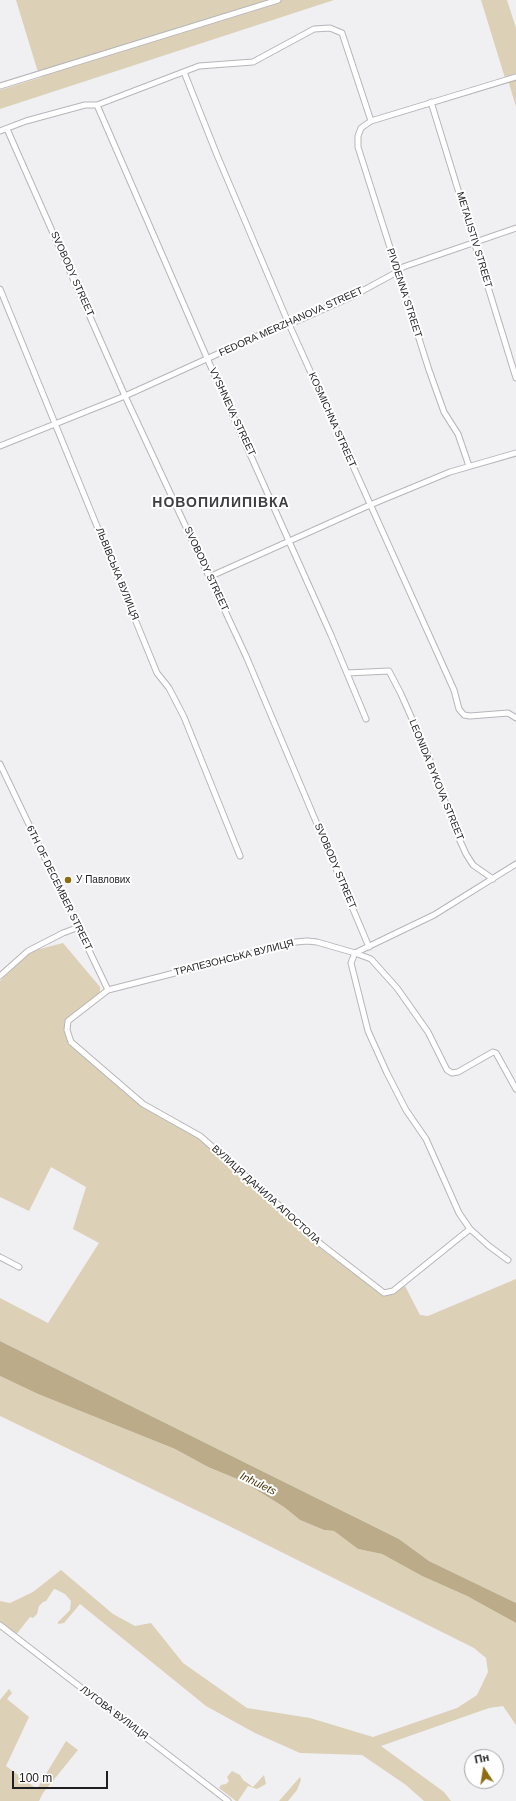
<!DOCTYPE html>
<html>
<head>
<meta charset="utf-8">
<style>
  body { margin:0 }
  #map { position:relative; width:516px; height:1801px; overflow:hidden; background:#f0eff2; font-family:Arial,sans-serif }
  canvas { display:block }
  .north { position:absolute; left:464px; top:1749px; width:40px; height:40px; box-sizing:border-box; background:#fff; border:1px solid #a5a5a6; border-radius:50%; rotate:348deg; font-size:11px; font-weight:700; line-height:16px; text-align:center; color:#1f1e20 }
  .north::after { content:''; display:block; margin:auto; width:14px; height:18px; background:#8e6c10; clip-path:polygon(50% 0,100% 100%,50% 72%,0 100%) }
  .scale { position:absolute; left:12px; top:1771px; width:96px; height:18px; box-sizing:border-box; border:2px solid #1f1e20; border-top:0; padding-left:5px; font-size:12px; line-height:14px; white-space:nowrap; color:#1f1e20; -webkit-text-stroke:3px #fff; paint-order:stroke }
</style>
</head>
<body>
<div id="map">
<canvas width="516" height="1801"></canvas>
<div class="north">Пн</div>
<div class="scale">100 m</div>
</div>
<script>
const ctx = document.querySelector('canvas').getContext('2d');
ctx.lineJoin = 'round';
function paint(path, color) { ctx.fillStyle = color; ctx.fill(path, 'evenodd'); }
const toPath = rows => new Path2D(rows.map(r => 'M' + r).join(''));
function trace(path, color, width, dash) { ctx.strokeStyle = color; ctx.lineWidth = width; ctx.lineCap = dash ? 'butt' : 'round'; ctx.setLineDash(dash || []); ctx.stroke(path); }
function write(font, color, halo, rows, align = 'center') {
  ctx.font = font + ' Arial,sans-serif'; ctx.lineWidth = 4; ctx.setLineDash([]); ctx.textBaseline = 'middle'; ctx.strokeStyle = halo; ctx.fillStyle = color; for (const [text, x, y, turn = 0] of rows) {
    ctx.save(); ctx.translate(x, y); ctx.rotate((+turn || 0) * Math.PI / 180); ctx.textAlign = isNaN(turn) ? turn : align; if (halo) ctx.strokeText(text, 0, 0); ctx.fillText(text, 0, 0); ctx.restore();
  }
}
paint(toPath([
  [16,0,334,0,0,109,0,90,42,77,37,69],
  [481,0,507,0,516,28,516,107,509,83,505,78],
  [63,943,100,987,100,994,67,1019,64,1029,69,1043,141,1106,199,1137,217,1156,324,1251,383,1295,393,1293,405,1286,420,1315,428,1316,516,1279,516,1603,429,1561,399,1539,0,1341,0,1298,48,1323,99,1243,73,1229,86,1187,51,1167,29,1211,0,1197,0,981,32,951],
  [0,1376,38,1394,175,1449,208,1467,242,1481,284,1507,300,1520,324,1530,334,1531,358,1549,382,1554,422,1576,467,1596,516,1623,516,1725,503,1706,489,1708,381,1746,444,1792,451,1801,424,1801,406,1785,362,1755,300,1753,255,1733,206,1706,80,1604,64,1623,58,1624,58,1622,70,1610,71,1601,65,1594,57,1590,54,1589,46,1601,43,1602,39,1606,37,1614,33,1618,30,1617,15,1636,0,1622,0,1601,10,1603,33,1592,61,1570,113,1614,135,1626,151,1623,183,1663,247,1708,310,1718,373,1737,457,1708,477,1695,488,1672,486,1658,474,1648,225,1524,0,1416],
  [9,1689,12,1693,7,1699,29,1717,6,1766,37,1789,66,1741,78,1750,43,1793,39,1801,0,1801,0,1700],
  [232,1771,240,1775,243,1780,253,1787,264,1775,266,1784,257,1789,248,1786,238,1801,236,1801,219,1788,221,1785,226,1784,229,1781,227,1777],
  [300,1777,301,1780,297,1790,288,1801,279,1801]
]), '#dcd0b7');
paint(toPath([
  [0,1341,399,1539,429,1561,516,1603,516,1623,467,1596,422,1576,382,1554,358,1549,334,1531,324,1530,300,1520,284,1507,242,1481,208,1467,175,1449,38,1394,0,1376]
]), '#bbab89');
const street = toPath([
  [184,72,217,155,288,322,454,690,459,709,464,715,470,716,508,713,516,718],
  [0,86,278,0],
  [431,102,516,378],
  [97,105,207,358,331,635,366,719],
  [7,129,125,396,246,656,369,947],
  [0,131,26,121,85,105,97,105,199,66,253,62,314,29,330,28,342,33,371,121],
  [0,289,157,673,169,688,184,717,240,856],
  [0,446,125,396,288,322,297,321,353,296,397,272,403,267,516,228],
  [469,466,458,434,444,412,429,370,358,147,358,136,361,128,371,121,516,77],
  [209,577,370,505,450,472,516,453],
  [347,673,389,671,401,694,428,755,456,832,466,854,473,865,493,879],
  [0,764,108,990],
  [0,976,28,951,63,933,79,927],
  [470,1229,393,1291,384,1293,322,1245,291,1216,200,1136,143,1104,71,1042,67,1030,68,1021,108,990,296,942,307,941,317,942,355,953,434,915,516,864],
  [0,1257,19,1267],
  [508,1260,489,1246,470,1229,459,1213,426,1139,406,1110,387,1073,368,1031,351,963,355,953,371,959,397,988,428,1032,447,1070,452,1073,458,1072,493,1052,496,1053,516,1089],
  [0,1625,228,1801]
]);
trace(street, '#b7b5b9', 7);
trace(street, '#fff', 5);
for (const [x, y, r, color] of [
  [68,880,4,"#8e6c10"]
]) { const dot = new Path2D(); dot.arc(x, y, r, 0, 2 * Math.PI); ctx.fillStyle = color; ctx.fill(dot); trace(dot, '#fff', 1.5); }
write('10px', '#1f1e20', '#fff', [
  ["METALISTIV STREET",474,240,73],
  ["SVOBODY STREET",72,274,66],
  ["PIVDENNA STREET",404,293,72],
  ["FEDORA MERZHANOVA STREET",291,322,-24],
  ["VYSHNEVA STREET",232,412,65],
  ["KOSMICHNA STREET",332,420,66],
  ["SVOBODY STREET",206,569,65],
  ["ЛЬВІВСЬКА ВУЛИЦЯ",117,574,68],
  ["LEONIDA BYKOVA STREET",436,780,68],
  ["SVOBODY STREET",335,866,67],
  ["6TH OF DECEMBER STREET",59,888,64],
  ["ТРАПЕЗОНСЬКА ВУЛИЦЯ",234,958,-14],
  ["ВУЛИЦЯ ДАНИЛА АПОСТОЛА",266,1195,42],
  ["ЛУГОВА ВУЛИЦЯ",114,1713,37]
]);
write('10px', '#1f1e20', '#fff', [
  ["У Павлових",76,880]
], 'left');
write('italic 11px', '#49380c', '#fff', [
  ["Inhulets",258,1484,26]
]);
ctx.letterSpacing = '1px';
write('bold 14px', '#3e3d40', '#fff', [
  ["НОВОПИЛИПІВКА",221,503]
]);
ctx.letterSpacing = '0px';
</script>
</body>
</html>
